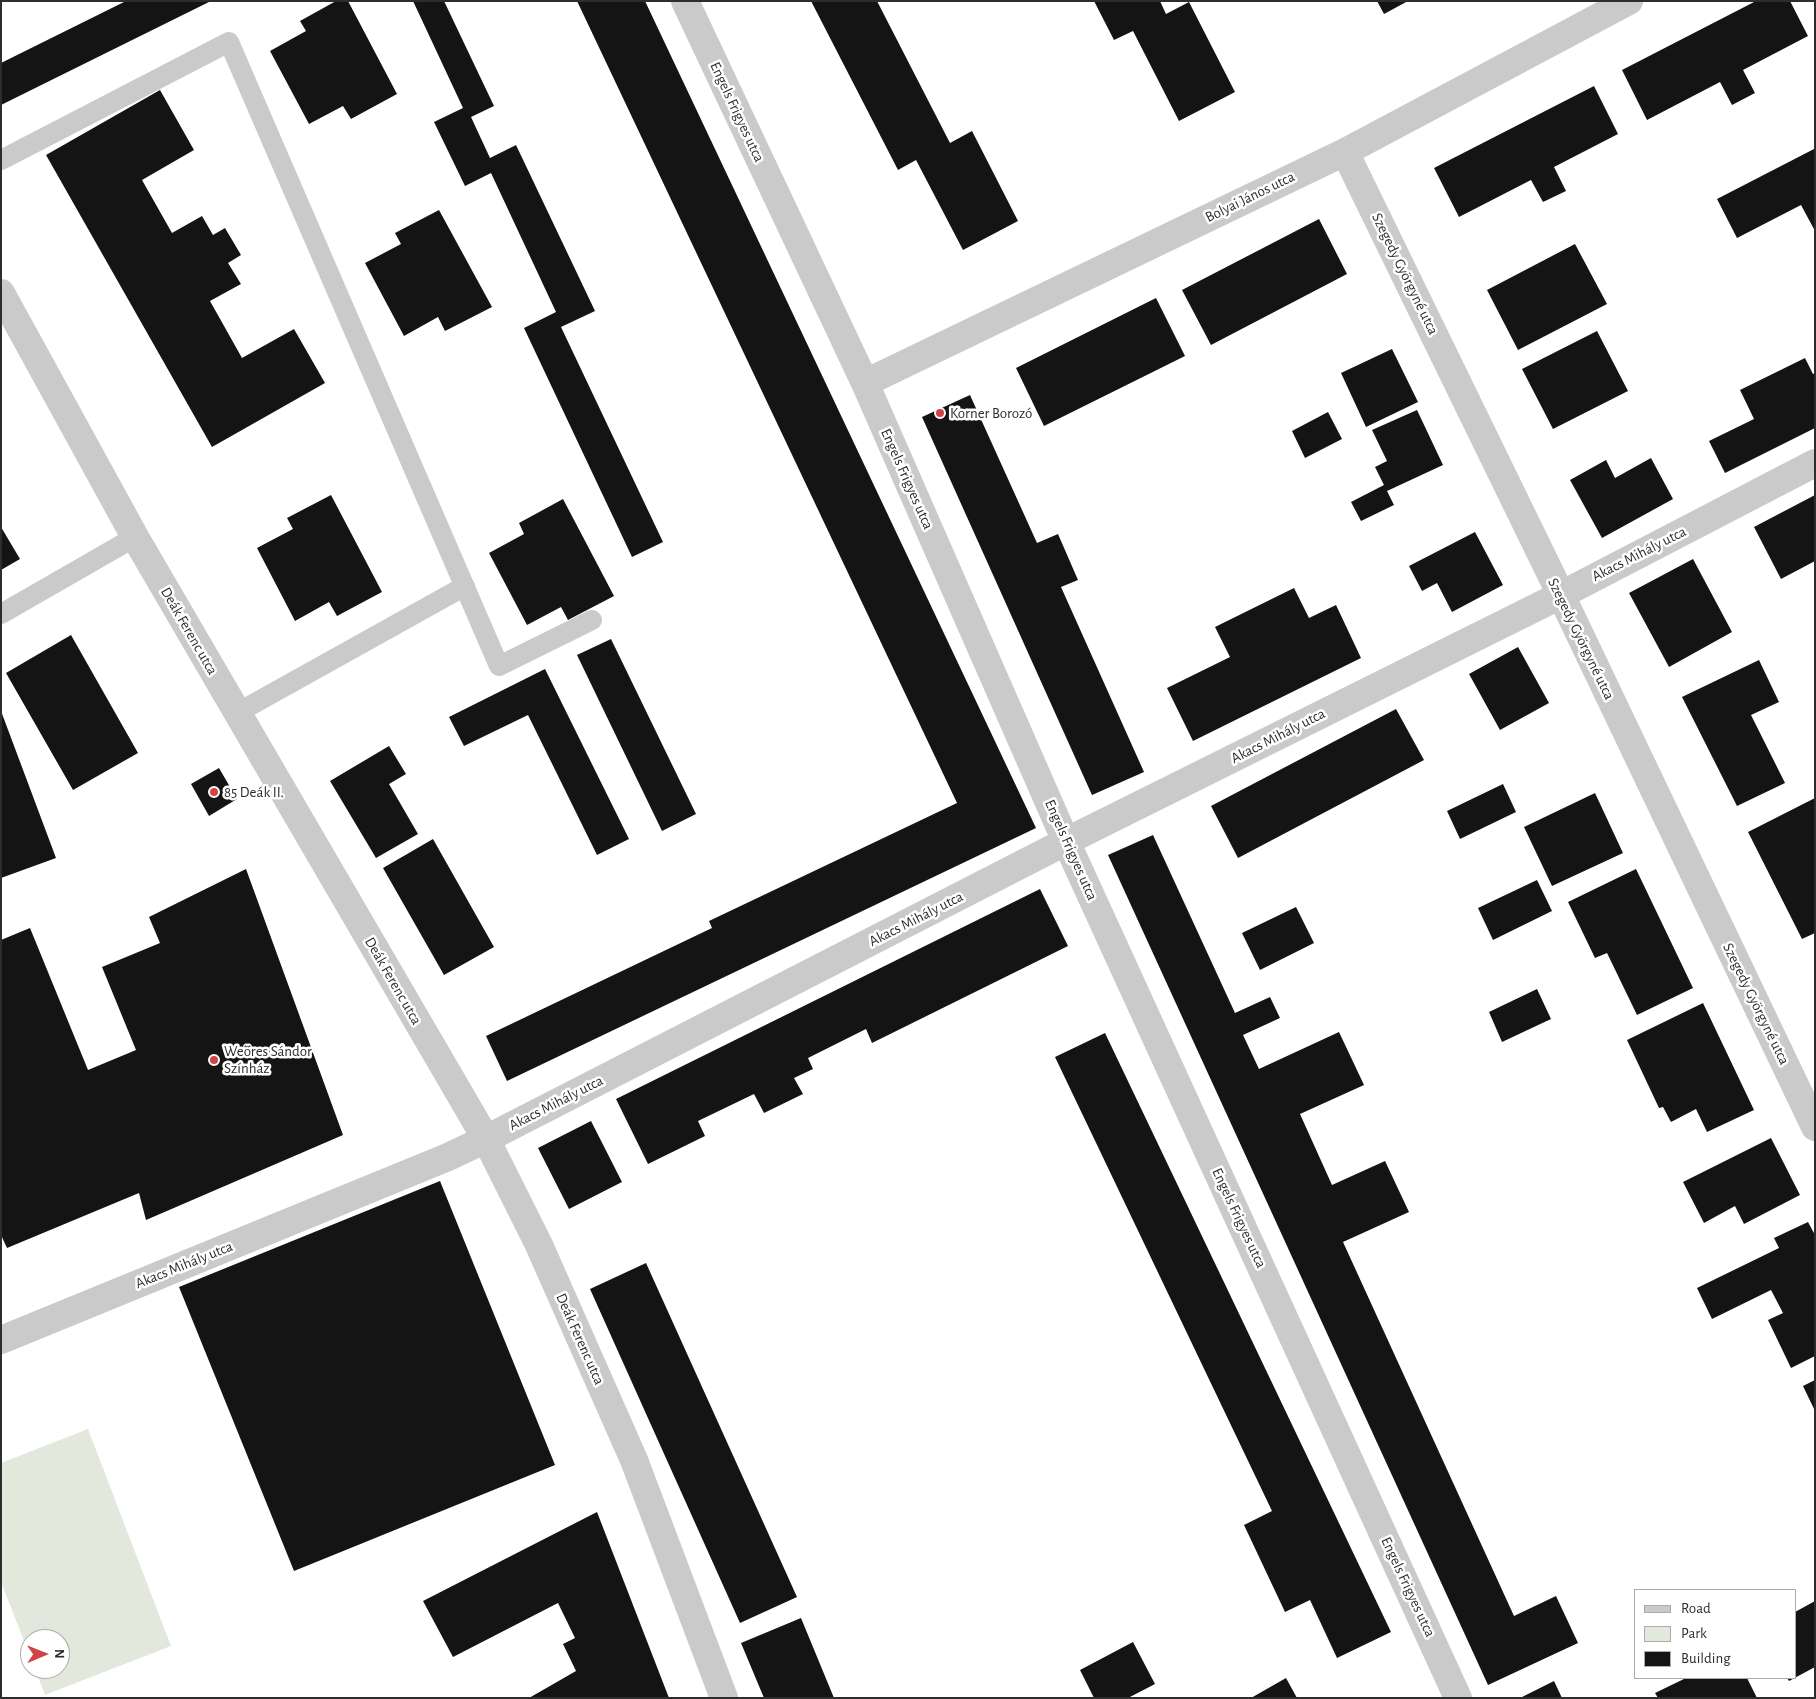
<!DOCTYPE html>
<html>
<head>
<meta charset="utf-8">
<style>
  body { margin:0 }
  #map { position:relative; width:1816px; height:1699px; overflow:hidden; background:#fff; font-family:"Alegreya Sans",sans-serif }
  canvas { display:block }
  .frame { position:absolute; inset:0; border:2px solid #2d2d2d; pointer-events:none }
  .legend { position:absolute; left:1634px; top:1589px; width:162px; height:90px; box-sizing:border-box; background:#fff; border:1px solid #ababab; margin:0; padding:6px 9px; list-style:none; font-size:15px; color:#2d2d2d }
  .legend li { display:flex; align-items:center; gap:10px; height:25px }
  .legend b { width:25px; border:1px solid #ababab }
  .north { position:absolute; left:20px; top:1629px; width:50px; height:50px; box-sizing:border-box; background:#fff; border:1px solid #ababab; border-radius:50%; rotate:89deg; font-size:14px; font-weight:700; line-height:20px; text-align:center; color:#2d2d2d }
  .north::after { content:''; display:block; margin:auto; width:18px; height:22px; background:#cf4445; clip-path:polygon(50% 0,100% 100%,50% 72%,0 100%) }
</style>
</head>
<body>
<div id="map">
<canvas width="1816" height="1699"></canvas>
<div class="frame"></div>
<ul class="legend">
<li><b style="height:6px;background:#cacaca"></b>Road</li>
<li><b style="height:14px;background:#e2e9dc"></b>Park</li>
<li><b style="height:14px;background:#141414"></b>Building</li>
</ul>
<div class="north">N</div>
</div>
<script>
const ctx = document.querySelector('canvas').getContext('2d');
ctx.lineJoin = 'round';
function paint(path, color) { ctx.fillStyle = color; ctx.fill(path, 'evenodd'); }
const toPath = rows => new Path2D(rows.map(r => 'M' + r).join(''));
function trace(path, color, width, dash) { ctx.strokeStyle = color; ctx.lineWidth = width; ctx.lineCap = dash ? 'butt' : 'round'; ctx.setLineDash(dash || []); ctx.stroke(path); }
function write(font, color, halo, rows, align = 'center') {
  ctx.font = font + ' "Alegreya Sans",sans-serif'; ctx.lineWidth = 5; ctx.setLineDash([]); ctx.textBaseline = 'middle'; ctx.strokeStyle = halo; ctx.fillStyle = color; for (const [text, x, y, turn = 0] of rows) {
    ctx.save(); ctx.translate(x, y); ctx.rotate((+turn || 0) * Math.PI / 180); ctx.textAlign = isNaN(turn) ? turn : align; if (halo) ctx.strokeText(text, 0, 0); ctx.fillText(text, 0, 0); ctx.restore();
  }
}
paint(toPath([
  [88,1429,171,1646,45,1695,35,1669,60,1669,60,1639,30,1639,30,1656,1,1582,1,1463]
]), '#e2e9dc');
paint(toPath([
  [126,1,211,1,1,105,1,63],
  [336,1,348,1,397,94,351,119,343,106,309,124,270,51,306,31,300,21],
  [413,1,444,1,494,106,471,117,490,158,516,145,595,311,561,327,663,542,632,557,524,328,556,312,491,173,465,186,434,122,463,108],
  [577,1,645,1,1036,828,507,1081,486,1036,712,928,709,921,957,803],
  [811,1,877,1,950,143,972,131,1018,221,963,250,916,160,898,170],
  [1094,1,1160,1,1166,14,1189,2,1235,92,1179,121,1133,31,1114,40],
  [1377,1,1408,1,1384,14],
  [1756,1,1790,1,1808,36,1743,70,1755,93,1732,105,1720,82,1647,120,1622,70],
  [1594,86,1618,134,1554,167,1566,191,1543,202,1531,180,1459,217,1434,168],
  [160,90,194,150,142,180,172,233,202,216,213,235,225,228,241,255,228,263,241,284,210,301,242,358,294,329,325,383,212,447,46,155],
  [1814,149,1815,231,1801,205,1737,238,1717,199],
  [439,210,492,307,445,331,438,317,404,336,365,263,401,244,395,233],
  [1319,219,1347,274,1211,345,1182,290],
  [1575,244,1607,304,1518,350,1487,290],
  [1156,298,1185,356,1044,426,1016,368],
  [1597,331,1628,391,1553,429,1522,369],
  [1392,349,1418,402,1366,427,1341,373],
  [1805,358,1813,374,1815,373,1815,428,1725,473,1709,441,1754,419,1740,390],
  [970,395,1037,543,1058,534,1078,580,1061,587,1144,772,1092,795,922,417],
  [1417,410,1443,465,1387,491,1394,505,1361,521,1351,502,1384,485,1375,467,1387,461,1372,430],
  [1328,412,1342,439,1305,458,1292,431],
  [1651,458,1673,499,1602,538,1570,480,1606,460,1615,478],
  [331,495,382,592,337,616,329,602,295,621,257,548,293,529,287,518],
  [1815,495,1815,561,1781,579,1754,527],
  [563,499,614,596,568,620,561,607,527,625,489,553,524,534,519,523],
  [1,527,20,559,1,570],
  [1475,532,1503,585,1452,612,1437,583,1422,591,1409,566],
  [1693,559,1732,632,1669,667,1629,593],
  [1294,588,1309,618,1336,605,1361,658,1193,741,1167,688,1230,657,1215,627],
  [71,635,138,753,73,790,6,673],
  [611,639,696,814,662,831,577,655],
  [1518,647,1549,703,1500,730,1469,674],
  [1759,660,1779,702,1751,715,1785,783,1737,806,1682,697],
  [545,669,629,839,597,855,528,715,464,746,449,717],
  [1396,709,1424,760,1238,858,1211,806],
  [1,711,56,858,1,878],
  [389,746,406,774,389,784,418,834,376,858,330,781],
  [219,768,237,799,209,816,191,784],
  [1503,784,1516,812,1460,839,1447,811],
  [1595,793,1623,853,1552,886,1524,827],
  [1815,798,1815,933,1802,939,1748,832],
  [1153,835,1235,1013,1270,997,1280,1018,1243,1035,1259,1069,1339,1032,1364,1085,1300,1114,1332,1185,1385,1161,1409,1212,1343,1242,1514,1616,1556,1596,1578,1643,1488,1685,1108,855],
  [433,839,494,947,444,975,383,868],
  [246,869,343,1135,146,1220,139,1193,7,1248,1,1235,1,940,30,928,88,1070,136,1050,102,967,160,943,149,917],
  [1636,869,1693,988,1637,1015,1607,953,1595,958,1568,902],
  [1537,880,1552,911,1493,940,1478,908],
  [1040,889,1068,946,872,1043,866,1029,808,1058,813,1069,794,1078,803,1094,764,1113,754,1094,698,1121,705,1136,648,1164,616,1099],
  [1296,907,1314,943,1260,970,1242,933],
  [1537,989,1551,1019,1502,1042,1489,1012],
  [1703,1003,1754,1110,1707,1132,1696,1109,1671,1122,1663,1107,1659,1108,1627,1040],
  [1105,1033,1391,1632,1337,1658,1310,1600,1285,1612,1244,1525,1272,1511,1055,1057],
  [591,1121,622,1182,569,1209,538,1148],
  [1771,1138,1800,1195,1744,1224,1735,1206,1704,1223,1683,1182],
  [440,1181,555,1465,294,1571,179,1287],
  [1808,1222,1815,1235,1815,1356,1791,1368,1768,1320,1783,1313,1771,1290,1712,1319,1697,1288,1779,1248,1774,1238],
  [646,1263,797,1597,740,1623,590,1289],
  [1815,1380,1815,1411,1803,1386],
  [597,1512,669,1698,529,1698,576,1671,563,1644,575,1638,558,1603,453,1657,423,1601],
  [1815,1601,1815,1667,1789,1681,1787,1678,1795,1678,1795,1612],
  [801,1618,834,1698,764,1698,741,1643],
  [1133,1642,1155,1684,1128,1698,1094,1698,1080,1670],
  [1286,1678,1297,1698,1251,1698],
  [1686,1678,1747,1678,1757,1698,1658,1698,1655,1693],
  [1554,1681,1562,1698,1520,1698]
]), '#141414');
trace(toPath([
  [1,160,229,42,499,666,592,620],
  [1,614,135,537],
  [237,713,465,586]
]), '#cacaca', 20);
trace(toPath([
  [685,1,865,383,1060,828,1458,1698],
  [1345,152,1561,595,1815,1127],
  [1,293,135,537,486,1139,539,1245,634,1460,724,1698],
  [865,383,1345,152,1629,1],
  [1,1340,448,1157,486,1139,1067,841,1561,595,1815,463]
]), '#cacaca', 28);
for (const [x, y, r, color] of [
  [940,413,5,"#cf4445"],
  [214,792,5,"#cf4445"],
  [214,1060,5,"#cf4445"]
]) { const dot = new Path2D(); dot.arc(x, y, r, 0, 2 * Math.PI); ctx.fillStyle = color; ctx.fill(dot); trace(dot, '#fff', 2); }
write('15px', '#2d2d2d', '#fff', [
  ["Engels Frigyes utca",737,112,65],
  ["Bolyai János utca",1250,197,-26],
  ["Szegedy Györgyné utca",1405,274,64],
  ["Engels Frigyes utca",907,479,66],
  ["Akacs Mihály utca",1639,554,-27],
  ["Deák Ferenc utca",189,631,60],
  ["Szegedy Györgyné utca",1581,639,64],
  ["Akacs Mihály utca",1278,736,-27],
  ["Engels Frigyes utca",1071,850,66],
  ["Akacs Mihály utca",916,919,-27],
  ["Deák Ferenc utca",393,981,60],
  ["Szegedy Györgyné utca",1756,1004,64],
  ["Akacs Mihály utca",556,1103,-27],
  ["Engels Frigyes utca",1239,1218,65],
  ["Akacs Mihály utca",184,1265,-22],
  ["Deák Ferenc utca",580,1339,66],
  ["Engels Frigyes utca",1408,1587,65]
]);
write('15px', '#2d2d2d', '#fff', [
  ["Korner Borozó",950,413],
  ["85 Deák II.",224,792],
  ["Weöres Sándor",224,1051],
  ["Színház",224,1068]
], 'left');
</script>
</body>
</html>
